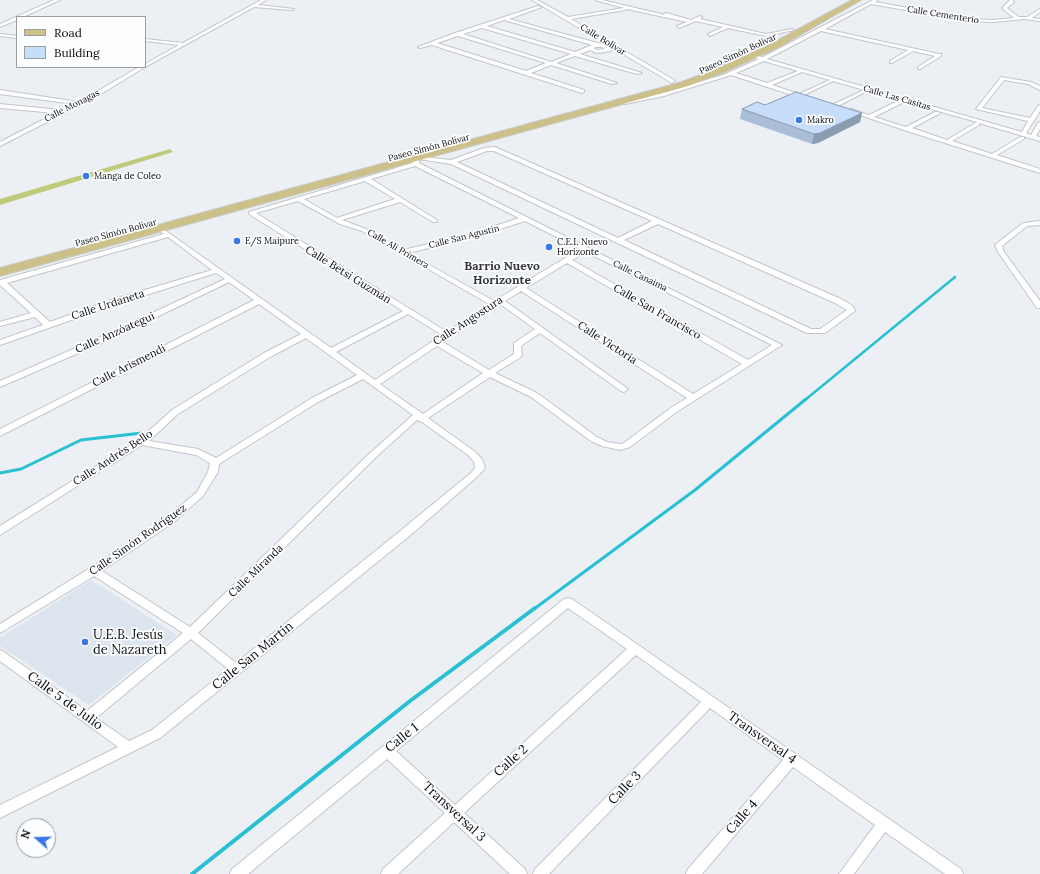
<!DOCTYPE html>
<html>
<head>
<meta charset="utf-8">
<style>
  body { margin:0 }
  #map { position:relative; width:1040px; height:874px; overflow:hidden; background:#ecf0f4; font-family:Lora,serif }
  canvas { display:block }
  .legend { position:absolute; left:16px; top:16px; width:130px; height:52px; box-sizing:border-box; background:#fcfdff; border:1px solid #9c9d9e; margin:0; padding:5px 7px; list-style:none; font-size:12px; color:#0b0c0d }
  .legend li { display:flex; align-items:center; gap:8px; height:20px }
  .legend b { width:20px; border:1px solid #9c9d9e }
  .north { position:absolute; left:16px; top:818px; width:40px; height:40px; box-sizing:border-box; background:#fcfdff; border:1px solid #9c9d9e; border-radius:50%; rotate:290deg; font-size:11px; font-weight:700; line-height:16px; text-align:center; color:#0b0c0d }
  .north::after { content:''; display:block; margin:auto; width:14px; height:18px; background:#3c77e6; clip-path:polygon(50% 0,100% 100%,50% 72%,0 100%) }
</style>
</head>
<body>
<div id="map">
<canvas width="1040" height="874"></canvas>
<ul class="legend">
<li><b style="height:5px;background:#cdc18a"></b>Road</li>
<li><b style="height:11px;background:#c6ddfb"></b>Building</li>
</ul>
<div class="north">N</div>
</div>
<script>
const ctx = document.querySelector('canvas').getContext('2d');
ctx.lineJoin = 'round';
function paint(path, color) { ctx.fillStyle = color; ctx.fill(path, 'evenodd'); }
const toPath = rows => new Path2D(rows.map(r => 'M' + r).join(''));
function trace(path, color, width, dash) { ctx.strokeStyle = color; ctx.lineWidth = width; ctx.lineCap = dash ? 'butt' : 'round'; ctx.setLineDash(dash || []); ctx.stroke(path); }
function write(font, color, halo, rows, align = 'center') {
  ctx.font = font + ' Lora,serif'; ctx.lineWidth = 3.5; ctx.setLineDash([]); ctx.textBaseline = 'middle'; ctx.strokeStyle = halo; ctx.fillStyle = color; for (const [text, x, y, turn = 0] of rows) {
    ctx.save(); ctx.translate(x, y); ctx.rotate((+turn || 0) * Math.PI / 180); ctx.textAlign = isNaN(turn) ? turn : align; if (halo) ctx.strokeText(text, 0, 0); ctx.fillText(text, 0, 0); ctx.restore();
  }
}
paint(toPath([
  [91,580,177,635,89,705,0,646,0,638]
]), '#dce5ee');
paint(toPath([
  [170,149,173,152,0,205,0,199]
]), '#bfcb7b');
trace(toPath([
  [805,400,955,277]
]), '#28c0d2', 2.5);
trace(toPath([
  [0,473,21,469,81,440,142,433],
  [534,609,695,490,806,399]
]), '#28c0d2', 3);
trace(toPath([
  [192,874,410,701,535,608]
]), '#28c0d2', 4);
const street = toPath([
  [54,0,60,0,23,17,17,17,17,20,0,27,0,24,54,0],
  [261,0,266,0,258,5,294,9,292,10,254,7,145,67,96,97,0,146,0,142,56,113,0,108,0,104,61,110,74,104,0,94,0,90,79,102,139,67,145,67,145,64,179,45,145,41,145,39,183,43,261,0],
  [532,0,537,0,568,17,624,8,595,0,602,0,665,15,664,14,666,13,691,20,700,16,702,17,700,19,766,34,792,29,794,30,766,36,728,28,710,36,708,34,723,27,696,21,679,28,677,26,687,22,627,9,625,10,571,19,674,80,675,81,672,83,532,0],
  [873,0,878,0,875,2,970,19,993,20,1014,18,1002,8,1010,0,1013,0,1014,2,1007,8,1019,17,1027,17,1040,9,1040,12,1032,18,1040,19,1040,21,1024,19,993,22,970,21,871,4,825,29,939,54,941,54,941,56,920,69,918,69,918,67,935,56,913,51,892,63,890,63,890,61,908,50,821,31,767,59,1022,132,1028,121,976,109,1001,77,1031,82,1040,86,1040,90,1028,84,1004,80,982,108,1030,118,1038,106,1040,105,1040,111,1026,133,1031,135,1038,123,1040,122,1040,129,1036,136,1040,137,1040,141,979,123,979,125,952,141,992,154,1020,137,1024,137,1024,139,997,155,1040,169,1040,173,904,130,848,111,851,109,869,115,898,101,902,101,902,103,874,117,906,127,935,112,939,112,939,114,912,128,947,140,977,122,867,91,836,107,832,107,832,105,864,90,833,81,804,95,807,97,804,99,731,75,664,96,625,104,622,102,663,93,723,75,759,59,751,57,751,55,763,57,873,0],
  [764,61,798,71,767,83,736,73,764,61],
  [802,72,830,80,799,94,772,85,802,72],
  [538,6,542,7,509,19,605,45,611,49,611,51,597,53,590,50,580,54,642,73,637,74,575,56,556,63,617,83,612,84,551,65,531,73,584,90,584,92,582,93,432,45,420,48,418,47,455,33,538,6],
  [504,20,592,45,575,52,487,26,504,20],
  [482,28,571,54,551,62,463,34,482,28],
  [458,36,546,63,526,71,437,43,458,36],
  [595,47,602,47,605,49,598,50,594,49,595,47],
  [0,34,17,36,17,38,0,36,0,34],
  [495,147,841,299,853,306,855,311,825,333,807,333,451,164,419,159,419,163,782,345,678,411,630,447,620,450,602,446,591,441,531,397,490,377,428,418,474,451,482,459,485,468,478,476,407,538,160,738,0,818,0,805,118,747,0,661,0,650,4,652,87,711,183,633,94,576,0,633,0,624,111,555,166,518,197,492,208,472,210,463,196,455,142,445,0,535,0,526,141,438,172,410,264,353,301,334,259,304,0,436,0,429,254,300,229,282,111,339,0,387,0,381,105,335,225,279,216,273,114,305,0,345,0,340,43,325,35,317,0,326,0,322,31,313,0,285,0,280,164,234,156,228,159,226,331,348,403,311,249,214,249,212,413,163,414,156,451,160,484,148,495,147],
  [487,151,494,151,652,221,618,238,457,162,487,151],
  [415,166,519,218,471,234,403,250,366,229,342,220,400,202,433,222,437,222,437,220,371,179,415,166],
  [365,181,395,199,337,218,304,199,365,181],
  [298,201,340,224,362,231,489,304,447,332,256,213,298,201],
  [525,221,580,249,494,301,408,253,475,237,525,221],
  [658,224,835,303,847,310,820,329,811,329,624,240,658,224],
  [168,237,212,270,108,301,50,322,7,283,168,237],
  [586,252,772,345,748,360,572,260,586,252],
  [567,263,742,364,693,394,526,288,567,263],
  [521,291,687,398,672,407,624,443,620,444,607,442,597,437,537,393,495,373,521,357,522,355,521,346,540,333,621,391,624,392,628,389,505,301,521,291],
  [500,304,535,329,514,343,514,354,489,370,443,342,500,304],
  [408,314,442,335,375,380,336,352,408,314],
  [306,338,357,375,312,398,216,458,198,449,149,441,178,414,270,357,306,338],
  [437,346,483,373,423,414,380,384,437,346],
  [363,379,413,415,369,454,190,627,102,571,174,522,203,496,218,472,219,464,318,402,363,379],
  [417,420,422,422,468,455,474,462,475,468,472,472,399,532,236,663,198,633,375,458,417,420],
  [191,639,228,669,152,730,129,741,96,718,191,639],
  [1040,221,1040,225,1027,226,1002,246,1004,252,1040,301,1040,308,1037,308,998,252,995,245,1023,223,1040,221],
  [568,598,572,599,889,819,961,869,963,874,945,874,885,832,854,874,839,874,875,825,793,767,702,874,686,874,688,869,783,760,710,708,549,874,533,874,535,869,701,702,636,655,464,813,525,869,527,874,510,874,454,822,398,874,381,874,383,869,445,813,387,759,248,874,230,874,232,869,564,599,568,598],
  [568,608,627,649,455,805,396,751,568,608]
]);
const primary = toPath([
  [852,0,861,0,779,47,722,73,688,86,0,276,0,268,682,82,716,69,773,43,852,0]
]);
trace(street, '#c2c5c9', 2);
trace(primary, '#c9caca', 2);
paint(street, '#fff');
paint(primary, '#cdc18a');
paint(toPath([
  [765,105,862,113,860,122,818,143,812,144,740,119,742,109]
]), '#aabed8');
paint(toPath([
  [862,113,860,122,818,143,812,144,814,134]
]), '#8b9bb0');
const building = toPath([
  [796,92,862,113,820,133,814,134,742,109,757,102,765,105,796,92]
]);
paint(building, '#c6ddfb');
trace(building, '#8b9bb0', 1);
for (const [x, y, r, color] of [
  [799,120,4,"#3c77e6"],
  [86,176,4,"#3c77e6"],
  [237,241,4,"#3c77e6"],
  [549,247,4,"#3c77e6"],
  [85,642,4,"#3c77e6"]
]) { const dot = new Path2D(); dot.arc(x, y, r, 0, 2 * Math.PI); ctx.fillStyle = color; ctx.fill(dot); trace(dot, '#fcfdff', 1.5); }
write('9px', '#0b0c0d', '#fcfdff', [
  ["Calle Cementerio",943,15,9],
  ["Calle Bolívar",603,40,31],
  ["Paseo Simón Bolívar",738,54,-25],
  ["Calle Las Casitas",897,98,16],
  ["Calle Monagas",72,106,-27],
  ["Paseo Simón Bolívar",429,148,-15],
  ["Paseo Simón Bolívar",116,233,-15],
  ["Calle San Agustín",464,237,-14],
  ["Calle Ali Primera",398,249,30],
  ["Calle Canaima",640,276,26]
]);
write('9px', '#0b0c0d', '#fcfdff', [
  ["Makro",807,120],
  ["Manga de Coleo",94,176],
  ["E/S Maipure",245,241],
  ["C.E.I. Nuevo",557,242],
  ["Horizonte",557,252]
], 'left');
write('11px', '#0b0c0d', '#fcfdff', [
  ["Calle Betsi Guzmán",348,275,32],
  ["Calle Urdaneta",108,305,-18],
  ["Calle San Francisco",657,312,30],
  ["Calle Angostura",468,321,-33],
  ["Calle Anzóategui",115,333,-24],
  ["Calle Victoria",607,343,33],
  ["Calle Arismendi",129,366,-27],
  ["Calle Andrés Bello",113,458,-33],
  ["Calle Simón Rodríguez",138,540,-35],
  ["Calle Miranda",256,571,-44]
]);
write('bold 12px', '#333539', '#fcfdff', [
  ["Barrio Nuevo",502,267],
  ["Horizonte",502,281]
]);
write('13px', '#0b0c0d', '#fcfdff', [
  ["U.E.B. Jesús",93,635],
  ["de Nazareth",93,650]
], 'left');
write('13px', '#0b0c0d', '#fcfdff', [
  ["Calle San Martín",253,656,-39],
  ["Calle 5 de Julio",65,701,36],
  ["Calle 1",402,738,-39],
  ["Transversal 4",762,738,35],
  ["Calle 2",511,761,-42],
  ["Calle 3",625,788,-46],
  ["Transversal 3",454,812,43],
  ["Calle 4",742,817,-49]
]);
</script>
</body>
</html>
